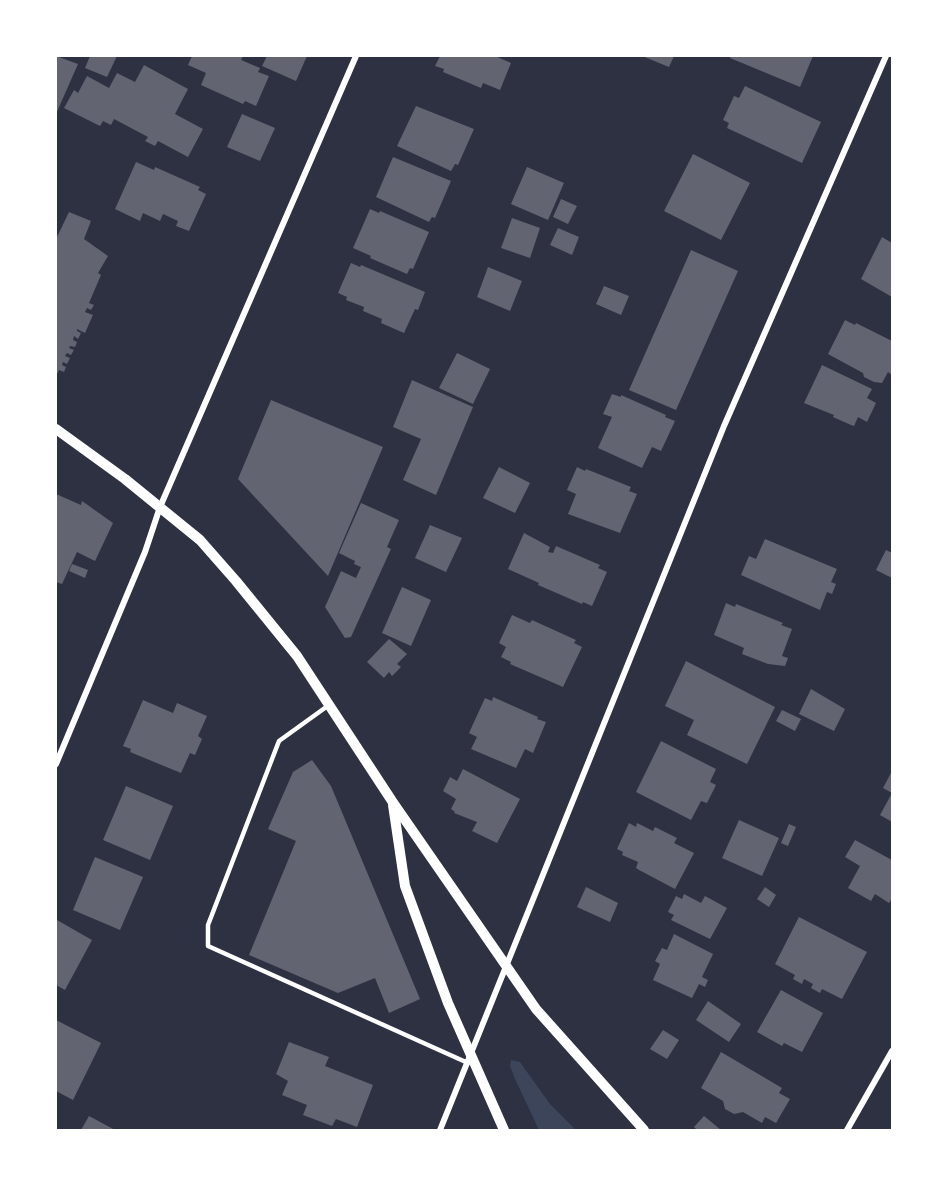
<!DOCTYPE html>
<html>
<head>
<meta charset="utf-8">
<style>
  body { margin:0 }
  #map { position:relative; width:948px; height:1186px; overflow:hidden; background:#2d3142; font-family:"Alegreya Sans",sans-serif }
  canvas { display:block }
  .frame { position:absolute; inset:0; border:57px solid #fff; pointer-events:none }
</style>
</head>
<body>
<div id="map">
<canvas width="948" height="1186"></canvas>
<div class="frame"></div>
</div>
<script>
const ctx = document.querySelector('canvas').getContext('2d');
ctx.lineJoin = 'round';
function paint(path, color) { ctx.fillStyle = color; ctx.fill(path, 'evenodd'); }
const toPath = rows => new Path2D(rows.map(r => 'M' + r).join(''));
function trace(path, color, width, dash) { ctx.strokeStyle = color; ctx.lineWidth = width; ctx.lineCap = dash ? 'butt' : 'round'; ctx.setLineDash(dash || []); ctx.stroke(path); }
paint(toPath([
  [511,1060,520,1062,550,1104,576,1130,539,1130,515,1079,510,1066]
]), '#3c4559');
paint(toPath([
  [56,56,78,64,56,114],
  [90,56,117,56,107,77,85,68],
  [192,56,243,56,241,60,260,68,258,72,269,76,256,106,245,101,243,104,201,85,206,73,188,65],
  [267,56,307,56,296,81,262,66],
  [440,56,495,56,511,63,500,90,483,83,481,88,443,72,444,69,435,66],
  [642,56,674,56,669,67],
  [731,56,813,56,800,87,730,58],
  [144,65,188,89,175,114,203,129,188,157,158,141,155,146,145,141,148,137,114,119,111,125,103,121,100,126,64,108,74,90,78,93,87,76,109,88,117,73,135,82],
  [745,86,821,122,802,163,727,128,729,123,723,120,734,96,739,98],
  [416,106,474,129,458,165,455,164,451,171,397,146],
  [242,114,275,128,260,161,227,147],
  [693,154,750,183,721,240,664,211],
  [393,157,451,181,435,218,432,217,429,222,376,197],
  [136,162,154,170,155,167,200,187,198,190,206,194,189,231,176,226,178,221,163,214,160,221,143,213,140,221,115,209],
  [527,167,564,183,548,220,511,204],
  [561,199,577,206,568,224,553,217],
  [370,209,379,213,380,211,429,232,413,269,410,268,407,274,370,258,371,256,353,248],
  [69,212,91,221,84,239,108,256,98,273,101,275,89,303,94,305,91,310,87,308,85,312,93,315,85,333,77,329,77,331,81,333,78,339,74,336,73,340,77,342,75,347,70,346,69,348,74,350,71,355,67,353,65,356,70,358,67,364,63,362,62,365,66,367,64,372,59,370,56,376,56,239],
  [512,218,540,228,530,258,501,248],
  [558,228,579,237,572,255,550,245],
  [882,237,892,243,892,297,861,279],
  [691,250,738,271,676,410,629,390],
  [351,263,360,267,361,265,425,292,418,310,415,309,404,333,381,323,382,319,363,311,364,307,346,300,347,297,338,293],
  [488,267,522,281,510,311,477,297],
  [604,286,629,296,621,315,596,304],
  [845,320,855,325,856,323,892,341,892,375,888,372,882,383,874,382,864,377,863,373,828,354],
  [457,353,490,369,473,404,439,388],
  [822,365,872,389,867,398,876,403,867,422,858,417,854,426,851,425,833,417,834,415,804,403],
  [412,380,473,407,436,495,403,480,421,439,393,427],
  [612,394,621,397,621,395,666,415,665,417,675,421,661,451,652,447,642,468,598,448,612,417,603,414],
  [271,400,383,447,328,576,238,479],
  [499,467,530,483,515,513,483,498],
  [577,467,585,471,586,469,631,487,629,491,637,494,620,533,568,514,576,494,567,490],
  [56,494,81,505,82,501,113,523,95,561,77,552,62,584,56,582],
  [361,503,399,520,387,547,391,549,351,637,345,638,325,607,341,571,356,578,361,567,354,564,355,561,339,553],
  [430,525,462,538,446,572,415,558],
  [524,533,550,547,548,552,553,553,556,546,600,565,598,568,607,572,592,606,583,602,582,604,538,585,539,583,508,569],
  [765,539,837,569,831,582,836,584,832,594,827,592,820,610,741,575,749,556,756,559],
  [886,550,892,553,892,578,876,570],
  [72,564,88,570,85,578,69,571],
  [402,587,431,600,411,646,382,633],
  [726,603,735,607,736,604,783,623,781,625,792,629,782,656,788,658,785,666,768,664,742,654,744,648,714,635],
  [512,615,530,623,532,620,576,640,574,643,582,647,563,687,510,664,511,662,501,657,506,647,499,643],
  [389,639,407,654,397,664,401,667,392,676,389,672,384,678,367,662],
  [686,661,775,707,747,764,687,735,694,720,665,706],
  [811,689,845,709,834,731,799,714],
  [493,697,538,717,537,719,546,722,533,753,525,749,516,768,471,749,477,737,469,733,485,698,492,701],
  [143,700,173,713,177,703,207,716,198,736,202,739,195,755,190,753,181,773,130,752,131,749,123,746],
  [782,710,801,719,795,731,776,721],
  [661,741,716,769,710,782,716,785,707,803,701,801,691,820,636,792],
  [312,760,331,786,420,999,389,1013,375,978,338,993,249,955,296,841,268,829,293,772],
  [463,769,520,799,497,843,472,831,477,822,454,813,455,812,451,809,456,799,443,791,450,777,457,781],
  [892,771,892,822,880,815,892,793,883,788],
  [126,786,173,806,150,860,103,840],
  [739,820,779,838,762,876,722,858],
  [629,823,636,827,637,823,653,831,655,827,677,838,674,843,694,853,675,889,639,870,636,868,638,862,622,855,623,852,617,849],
  [789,824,796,827,788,846,781,843],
  [855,840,892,860,892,901,891,900,889,903,875,894,871,901,848,888,860,866,845,857],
  [95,857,143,877,120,930,73,910],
  [586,887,618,903,610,922,577,907],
  [765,887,776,895,769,907,757,899],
  [684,894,701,903,705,896,727,908,710,939,671,920,674,915,668,912,676,896,682,899],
  [799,917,867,952,842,999,822,989,820,993,811,988,813,984,804,979,802,984,793,979,795,975,775,964],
  [57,920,92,940,65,990,56,985,56,921],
  [674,934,713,954,702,977,708,980,705,987,699,984,692,998,653,980,660,964,655,961,662,948,667,950],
  [781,990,823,1013,802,1052,784,1043,782,1046,757,1032],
  [708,1001,741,1024,729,1042,696,1020],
  [56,1020,101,1043,73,1100,56,1091],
  [663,1030,679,1040,667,1059,650,1049],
  [289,1042,329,1057,325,1066,373,1085,357,1127,336,1119,332,1126,303,1115,307,1105,282,1095,288,1081,276,1074],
  [721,1052,782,1088,779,1093,790,1099,776,1123,765,1117,762,1123,743,1112,734,1114,725,1109,723,1101,701,1088],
  [89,1116,115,1130,81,1130],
  [704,1116,721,1130,697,1130,694,1127]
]), '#626471');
trace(toPath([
  [329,705,279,741,208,925,208,946,468,1063]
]), '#fff', 4.5);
trace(toPath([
  [56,764,145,552,160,507,356,56],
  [440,1130,724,426,886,56],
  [847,1130,892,1051]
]), '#fff', 6);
trace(toPath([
  [56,429,125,479,200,540,236,581,297,656,392,801,536,1009,644,1130],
  [393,805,405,886,448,1003,504,1130]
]), '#fff', 10);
</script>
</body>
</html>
